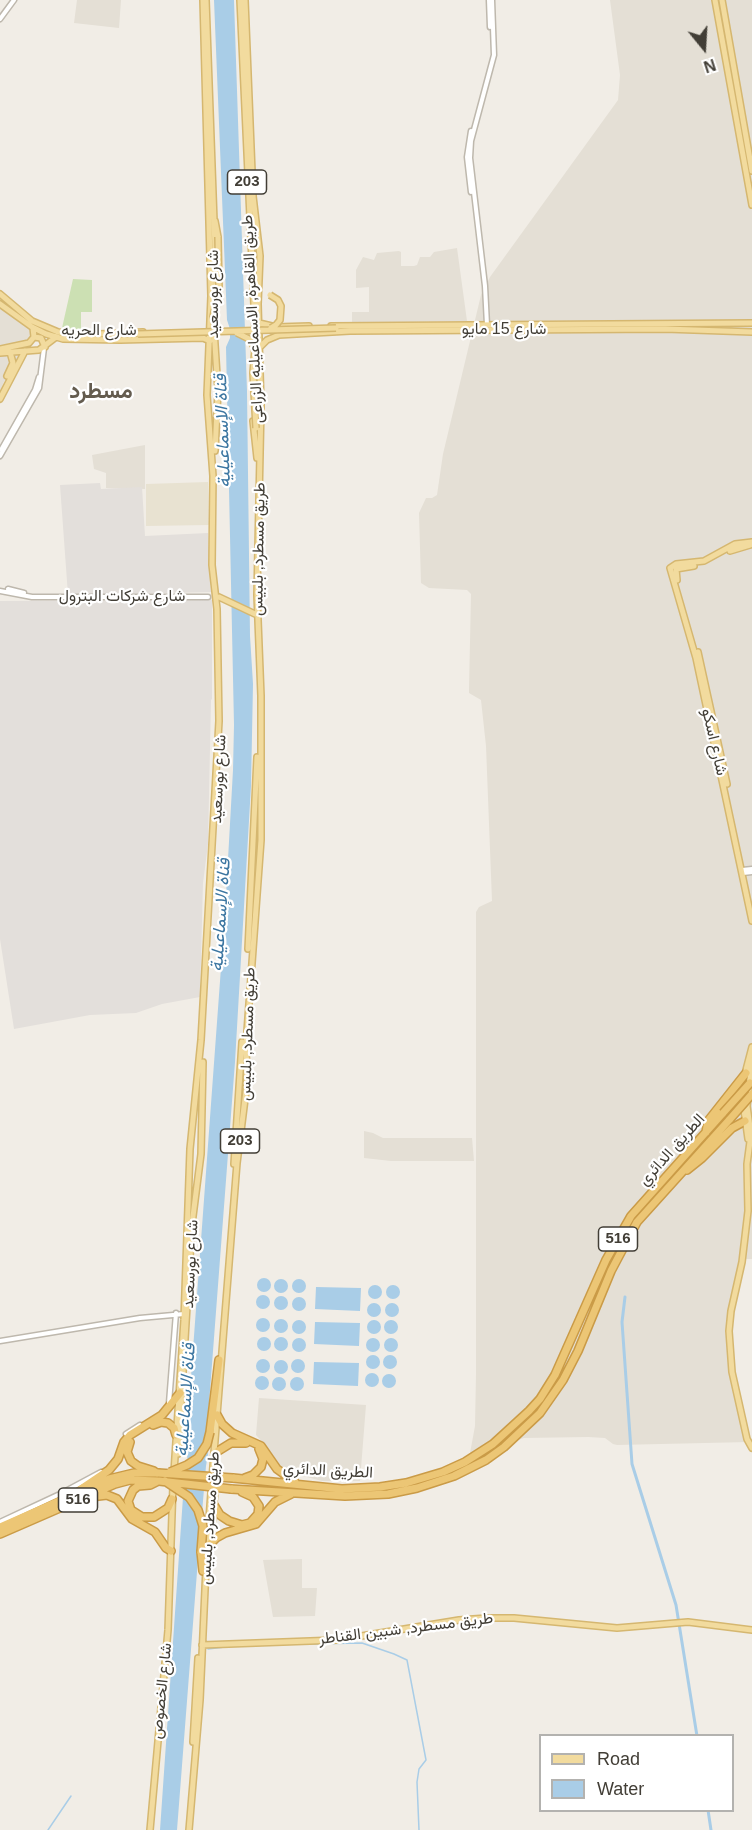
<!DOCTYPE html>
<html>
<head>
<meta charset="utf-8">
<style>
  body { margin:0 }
  #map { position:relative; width:752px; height:1830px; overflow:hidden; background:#f1ede6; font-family:Helvetica,sans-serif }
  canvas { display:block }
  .legend { position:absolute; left:539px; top:1734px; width:195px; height:78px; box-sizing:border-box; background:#fff; border:2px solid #b3b2af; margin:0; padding:8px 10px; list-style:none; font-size:18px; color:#423e36 }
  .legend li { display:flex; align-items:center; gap:12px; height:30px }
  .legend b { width:30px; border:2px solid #b3b2af }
  .north { position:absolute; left:674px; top:18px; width:60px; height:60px; -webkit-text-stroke:4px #fff; paint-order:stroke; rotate:162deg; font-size:16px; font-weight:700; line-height:24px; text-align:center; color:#423e36 }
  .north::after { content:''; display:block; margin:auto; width:21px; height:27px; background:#423e36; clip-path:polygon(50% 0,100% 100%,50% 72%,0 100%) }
</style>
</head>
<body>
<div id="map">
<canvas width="752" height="1830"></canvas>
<ul class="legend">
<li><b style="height:8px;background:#f2db9e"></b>Road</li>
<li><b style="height:16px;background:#a9cde7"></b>Water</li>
</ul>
<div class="north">N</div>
</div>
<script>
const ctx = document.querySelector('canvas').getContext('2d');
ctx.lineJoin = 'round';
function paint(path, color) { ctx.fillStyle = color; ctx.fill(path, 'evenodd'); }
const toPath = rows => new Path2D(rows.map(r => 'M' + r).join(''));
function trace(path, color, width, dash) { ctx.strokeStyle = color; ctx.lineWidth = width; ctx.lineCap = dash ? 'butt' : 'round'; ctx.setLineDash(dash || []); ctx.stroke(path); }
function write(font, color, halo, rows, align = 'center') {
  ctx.font = font + ' Helvetica,Vazirmatn,sans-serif'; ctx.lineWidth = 4.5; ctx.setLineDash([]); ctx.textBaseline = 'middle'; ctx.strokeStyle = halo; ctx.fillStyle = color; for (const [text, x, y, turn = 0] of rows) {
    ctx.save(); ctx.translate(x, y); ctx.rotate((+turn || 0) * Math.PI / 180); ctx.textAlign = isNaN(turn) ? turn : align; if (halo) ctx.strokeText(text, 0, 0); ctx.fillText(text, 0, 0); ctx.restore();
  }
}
paint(toPath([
  [77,0,121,0,119,28,74,23],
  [610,0,752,0,752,1259,743,1259,730,1316,733,1366,749,1442,617,1445,613,1444,605,1438,588,1437,524,1438,504,1445,468,1464,475,1426,476,1374,476,912,479,907,492,901,486,746,481,700,469,693,469,690,471,594,467,590,429,588,421,583,419,513,426,498,432,498,437,495,443,454,481,295,490,277,618,100,620,75],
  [457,248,467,321,352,323,352,312,369,312,369,287,356,288,356,270,363,257,374,260,377,253,399,251,401,252,401,266,414,266,417,265,420,257,430,257,434,252],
  [0,298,32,324,32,343,4,382,0,391],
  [145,445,145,489,106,488,106,473,94,469,92,455],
  [364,1131,373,1133,383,1138,472,1138,474,1161,391,1161,364,1158],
  [259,1398,366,1405,360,1481,322,1481,284,1471,267,1447,256,1435],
  [302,1559,302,1588,317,1588,315,1616,273,1617,263,1560]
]), '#e4dfd5');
paint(toPath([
  [100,483,101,489,142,487,145,536,208,533,211,592,68,595,60,485],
  [212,600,212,699,211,700,208,844,203,883,200,997,162,1004,136,1013,90,1015,14,1029,0,939,0,601]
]), '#e3dfdb');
paint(toPath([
  [208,482,209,525,146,526,146,484]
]), '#e8e2d1');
paint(toPath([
  [73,279,92,280,92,312,81,312,81,330,63,329,62,328]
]), '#cce0b3');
paint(toPath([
  [214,0,234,0,247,391,250,636,253,684,251,786,235,1062,206,1443,208,1454,206,1466,198,1559,177,1830,160,1830,183,1497,188,1464,186,1445,225,913,233,770,234,725,226,347,230,338,230,329,227,320],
  '257 1285a7 7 0 1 1 14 0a7 7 0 1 1-14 0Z',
  '274 1286a7 7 0 1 1 14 0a7 7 0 1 1-14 0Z',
  '292 1286a7 7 0 1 1 14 0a7 7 0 1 1-14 0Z',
  '368 1292a7 7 0 1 1 14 0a7 7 0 1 1-14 0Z',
  '386 1292a7 7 0 1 1 14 0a7 7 0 1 1-14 0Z',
  [316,1287,361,1288,360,1311,315,1309],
  '256 1302a7 7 0 1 1 14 0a7 7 0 1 1-14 0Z',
  '274 1303a7 7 0 1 1 14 0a7 7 0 1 1-14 0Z',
  '292 1304a7 7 0 1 1 14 0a7 7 0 1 1-14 0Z',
  '367 1310a7 7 0 1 1 14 0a7 7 0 1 1-14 0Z',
  '385 1310a7 7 0 1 1 14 0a7 7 0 1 1-14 0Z',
  '256 1325a7 7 0 1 1 14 0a7 7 0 1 1-14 0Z',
  '274 1326a7 7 0 1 1 14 0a7 7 0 1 1-14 0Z',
  '384 1327a7 7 0 1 1 14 0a7 7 0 1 1-14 0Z',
  '292 1327a7 7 0 1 1 14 0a7 7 0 1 1-14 0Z',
  '367 1327a7 7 0 1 1 14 0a7 7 0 1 1-14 0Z',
  [315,1322,360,1323,359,1346,314,1344],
  '274 1344a7 7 0 1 1 14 0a7 7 0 1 1-14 0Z',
  '257 1344a7 7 0 1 1 14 0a7 7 0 1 1-14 0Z',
  '366 1345a7 7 0 1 1 14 0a7 7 0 1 1-14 0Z',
  '384 1345a7 7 0 1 1 14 0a7 7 0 1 1-14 0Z',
  '292 1345a7 7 0 1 1 14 0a7 7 0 1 1-14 0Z',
  '383 1362a7 7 0 1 1 14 0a7 7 0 1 1-14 0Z',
  '366 1362a7 7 0 1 1 14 0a7 7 0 1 1-14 0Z',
  '256 1366a7 7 0 1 1 14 0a7 7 0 1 1-14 0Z',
  '291 1366a7 7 0 1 1 14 0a7 7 0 1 1-14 0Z',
  '274 1367a7 7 0 1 1 14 0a7 7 0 1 1-14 0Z',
  [314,1362,359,1363,358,1386,313,1384],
  '365 1380a7 7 0 1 1 14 0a7 7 0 1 1-14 0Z',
  '382 1381a7 7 0 1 1 14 0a7 7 0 1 1-14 0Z',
  '255 1383a7 7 0 1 1 14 0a7 7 0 1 1-14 0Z',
  '290 1384a7 7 0 1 1 14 0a7 7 0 1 1-14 0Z',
  '272 1384a7 7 0 1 1 14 0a7 7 0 1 1-14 0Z'
]), '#a9cde7');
trace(toPath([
  [311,1644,362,1643,394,1654,407,1660,426,1760,419,1769,417,1782,419,1830],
  [208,1649,225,1647],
  [48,1830,71,1796]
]), '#a9cde7', 1.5);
trace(toPath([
  [625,1297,622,1322,632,1464,676,1605,697,1736],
  [708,1810,711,1830]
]), '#a9cde7', 3);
const minor = toPath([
  [489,0,490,27],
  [0,19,14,0],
  [471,192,467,157,471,131],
  [487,325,485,286,470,158,471,141,494,55,492,0],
  [1,450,35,390,39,377],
  [0,456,39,388,44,348],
  [8,589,24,593],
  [0,591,32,597,208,597],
  [742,870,752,869],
  [743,873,752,872],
  [0,1341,140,1318,184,1314],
  [169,1403,176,1313],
  [126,1434,140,1425],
  [0,1522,60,1494,101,1472]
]);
const major = toPath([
  [206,0,216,276,215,301],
  [240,0,255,327,254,349],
  [715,0,752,205],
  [722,0,752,171],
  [215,221,218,237],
  [0,294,32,321,58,332,77,335,143,332],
  [0,304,32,327,46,334,63,339,120,340,203,338,210,341],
  [259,323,276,327,309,326],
  [331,326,752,323],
  [214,329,218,391,215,451],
  [34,337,41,338,45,347],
  [260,347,267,340,279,335,350,331,665,329,752,332],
  [0,349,29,343,34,337,33,328],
  [0,353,39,350,56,337],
  [7,376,13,363,10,352],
  [0,399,25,351],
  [253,421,257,458],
  [752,542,735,544,704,561,676,564,670,568,696,658,752,921],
  [730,551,750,545],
  [677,580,676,569,694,566],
  [219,597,255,614],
  [698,652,727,784],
  [248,949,257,757],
  [752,1060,747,1106,751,1134,747,1164,748,1211,742,1262,731,1311,729,1331,732,1372,747,1439,752,1448],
  [746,1070,752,1047],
  [744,1110,748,1139],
  [234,1164,242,1042],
  [178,1454,192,1224,201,1154,203,1062],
  [174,1472,184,1320,190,1149,201,1040,219,721,217,609,212,565,213,476,207,395,211,296,203,0],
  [212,1529,216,1476],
  [202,1645,337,1640,459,1620,487,1618,514,1618,617,1628,688,1622,752,1630],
  [193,1742,198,1658],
  [150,1830,168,1630,173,1485],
  [189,1830,200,1700,207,1545,214,1453,237,1163,247,1083,246,1045,261,840,261,696,257,595,261,406,258,304,260,256,253,196,245,0]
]);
const highway = toPath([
  [706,1132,708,1121,746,1073],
  [687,1170,702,1158,732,1128,745,1121],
  [217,1415,222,1424,232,1433,261,1446,277,1469,295,1482],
  [153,1425,161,1422,168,1423,174,1428,176,1435],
  [210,1432,219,1360],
  [130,1442,127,1452,131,1461,138,1466,154,1471],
  [218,1451,231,1443,246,1443],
  [233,1478,342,1489,380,1487,406,1483,443,1472,465,1462,493,1444,529,1411,540,1399,555,1375,606,1260,631,1216,723,1113],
  [245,1478,253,1475,261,1467,263,1459,259,1449],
  [158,1481,150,1485,138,1486,133,1490,128,1501,131,1510,142,1517,154,1517,168,1508,172,1499],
  [81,1489,109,1470,118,1459,124,1442,130,1435,162,1415,180,1393],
  [231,1489,345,1496,388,1494,417,1488,454,1476,486,1460,504,1447,540,1413,563,1380,578,1351,611,1271,637,1222,730,1119],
  [90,1497,107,1495,117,1499,132,1519,155,1532,166,1548,171,1551],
  [214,1505,220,1515,229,1521,242,1525,250,1523,258,1514,259,1506,253,1497,242,1492],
  [0,1527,109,1479,134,1473,158,1473],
  [0,1534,115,1484,130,1480,159,1481],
  [207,1547,216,1538,225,1533,256,1524,275,1502,291,1494],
  [201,1552,203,1571]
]);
trace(minor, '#beb8ad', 7);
trace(major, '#d5b770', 8);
trace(highway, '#ca9b47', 10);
trace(minor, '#fff', 4);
trace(major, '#f2db9e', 5);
trace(highway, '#ecc675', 7);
const majorBridge = toPath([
  [218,237,219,289,213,317,215,325,221,330],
  [270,295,278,300,281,306,280,320,276,325,271,328],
  [237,333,249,339,255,348,253,373,256,428],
  [138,334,336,328]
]);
const highwayBridge = toPath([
  [723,1113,750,1083],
  [730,1119,752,1094],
  [170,1472,187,1465,198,1458,207,1444,210,1432],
  [158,1473,233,1478],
  [159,1481,231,1489],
  [165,1481,189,1497,198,1510,203,1526,201,1552]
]);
trace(majorBridge, '#d5b770', 8, []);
trace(highwayBridge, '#ca9b47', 10, []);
trace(majorBridge, '#f2db9e', 5);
trace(highwayBridge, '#ecc675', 7);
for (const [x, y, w] of [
  [247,182,39],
  [240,1141,39],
  [618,1239,39],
  [78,1500,39]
]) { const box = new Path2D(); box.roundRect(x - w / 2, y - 12, w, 24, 4.5); ctx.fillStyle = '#fff'; ctx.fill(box); trace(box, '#423e36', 1.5); }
write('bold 15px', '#423e36', null, [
  ["203",247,182],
  ["203",240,1141],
  ["516",618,1239],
  ["516",78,1500]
]);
write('16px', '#423e36', '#fff', [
  ["شارع بورسعيد",214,294,-90],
  ["طريق القاهرة, الاسماعيليه الزراعى",253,319,-93],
  ["شارع 15 مايو",504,330],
  ["شارع الحريه",99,331],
  ["طريق مسطرد, بلبيس",259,549,-89],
  ["شارع شركات البترول",122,597],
  ["شارع اسكو",714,742,77],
  ["شارع بورسعيد",219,779,-87],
  ["طريق مسطرد, بلبيس",248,1034,-88],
  ["الطريق الدائري",672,1150,-48],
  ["شارع بورسعيد",191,1264,-87],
  ["الطريق الدائري",328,1471,3],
  ["طريق مسطرد, بلبيس",210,1518,-86],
  ["طريق مسطرد, شبين القناطر",406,1629,-7],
  ["شارع الخصوص",162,1691,-84]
]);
write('italic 18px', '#3c76a1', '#fff', [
  ["قناة الإسماعيلية",223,431,-92],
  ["قناة الإسماعيلية",221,915,-86],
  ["قناة الإسماعيلية",186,1400,-86]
]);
write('bold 22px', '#645c4f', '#fff', [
  ["مسطرد",101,392]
]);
</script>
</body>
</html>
